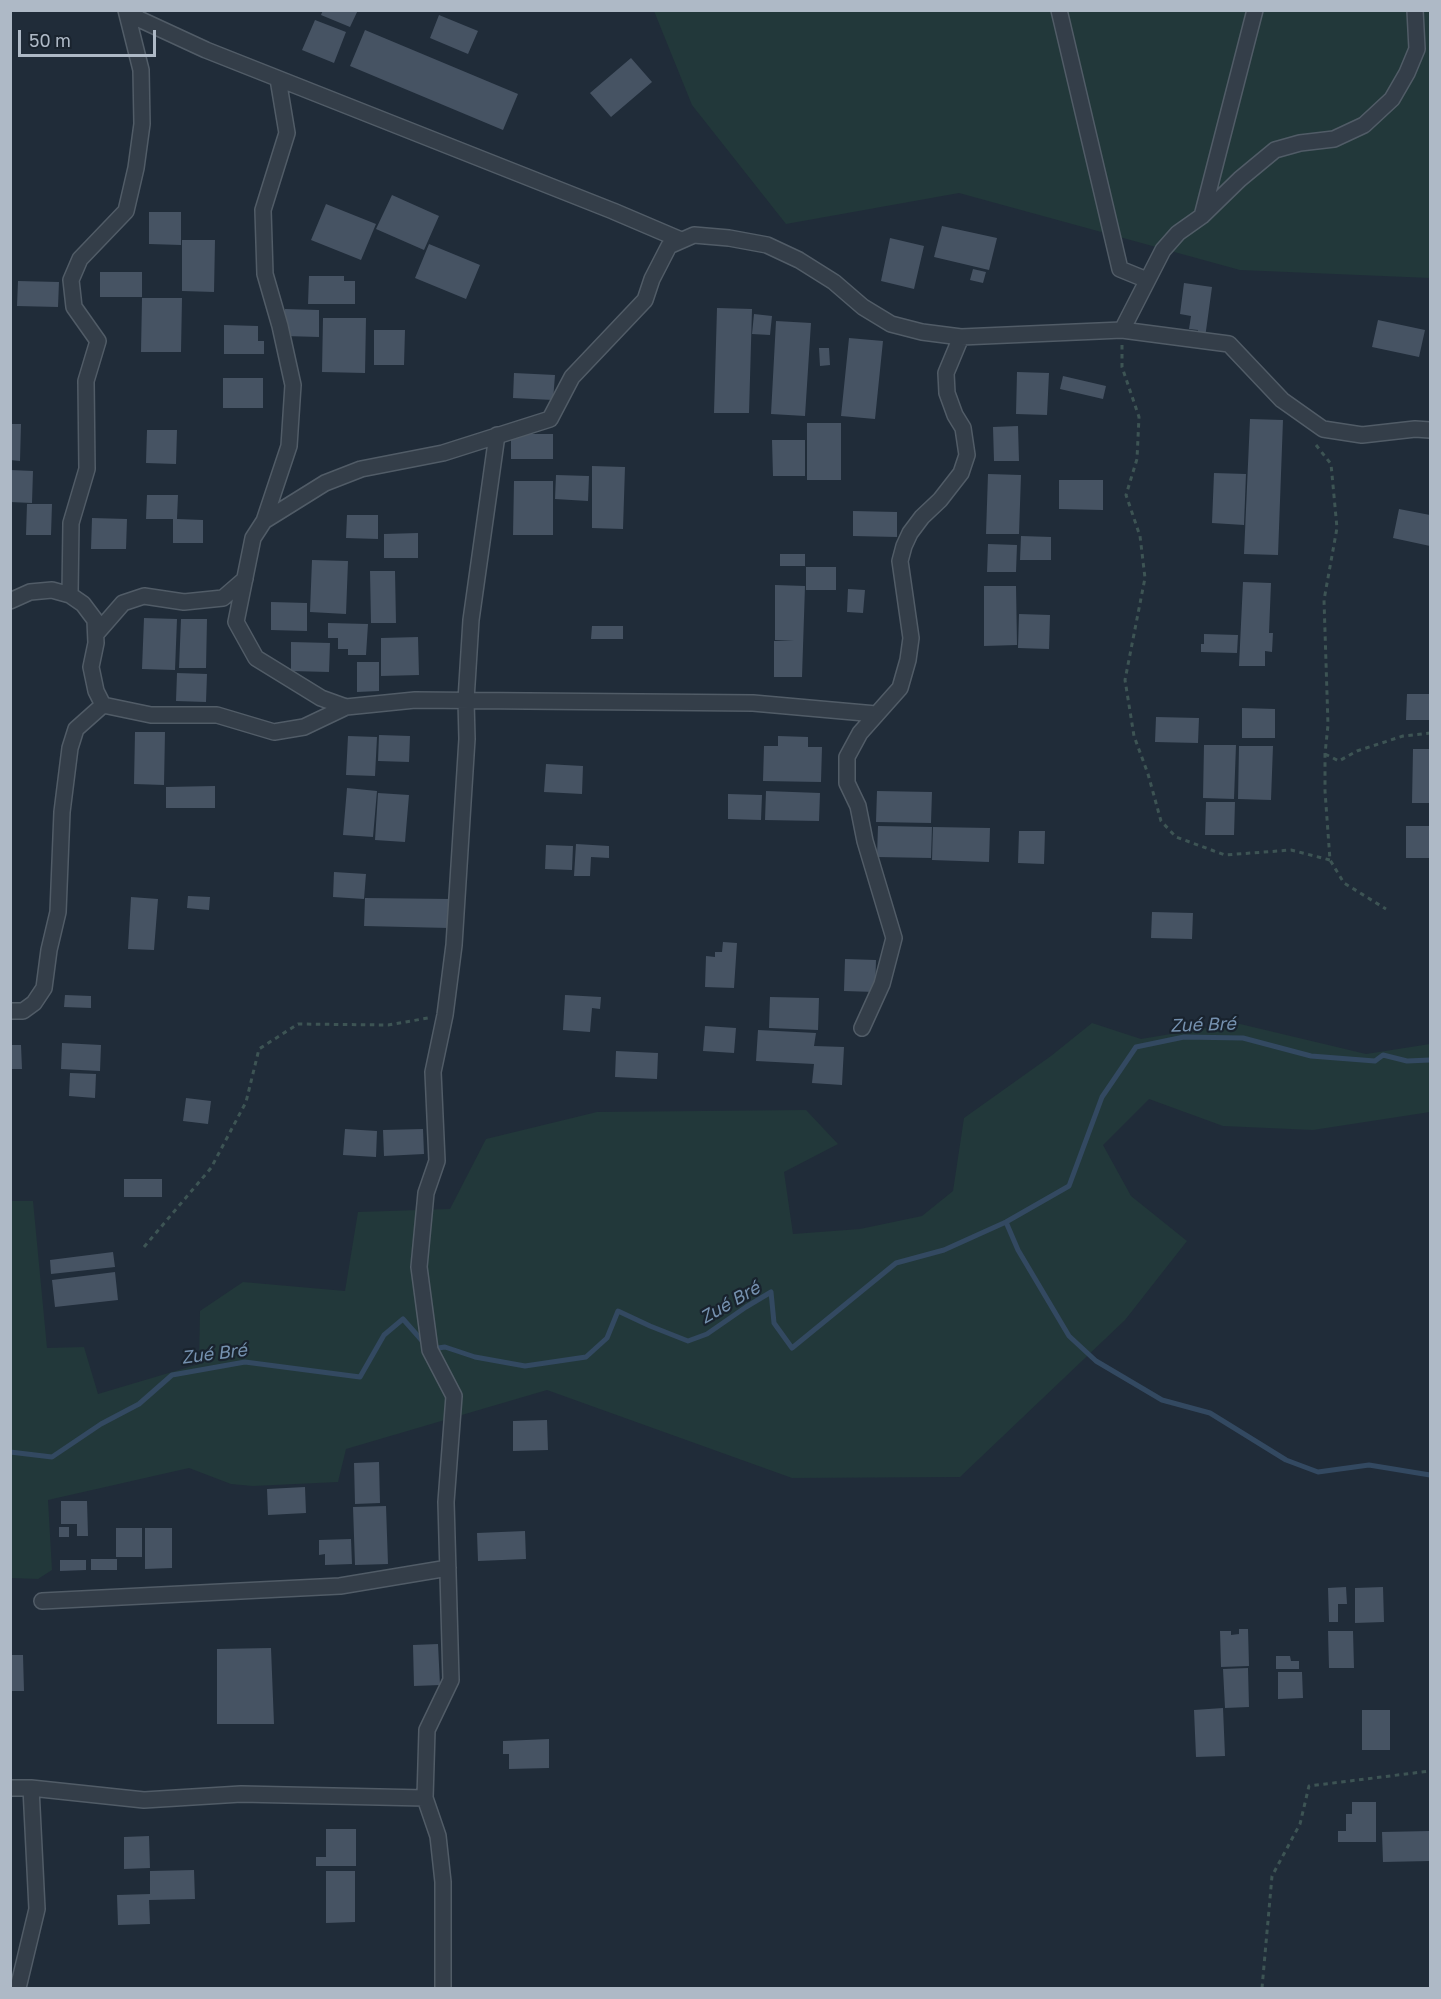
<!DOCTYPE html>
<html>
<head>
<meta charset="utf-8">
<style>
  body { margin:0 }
  #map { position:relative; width:1441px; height:1999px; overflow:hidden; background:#202c39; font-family:"Golos Text",sans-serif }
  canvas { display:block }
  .frame { position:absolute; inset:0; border:12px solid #aeb9c6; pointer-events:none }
  .scale { position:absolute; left:18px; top:30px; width:138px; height:27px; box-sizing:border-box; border:3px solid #aeb9c6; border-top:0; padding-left:8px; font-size:18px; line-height:21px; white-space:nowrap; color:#aeb9c6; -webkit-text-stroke:4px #19232e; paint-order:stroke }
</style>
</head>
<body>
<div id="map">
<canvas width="1441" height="1999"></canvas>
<div class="frame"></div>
<div class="scale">50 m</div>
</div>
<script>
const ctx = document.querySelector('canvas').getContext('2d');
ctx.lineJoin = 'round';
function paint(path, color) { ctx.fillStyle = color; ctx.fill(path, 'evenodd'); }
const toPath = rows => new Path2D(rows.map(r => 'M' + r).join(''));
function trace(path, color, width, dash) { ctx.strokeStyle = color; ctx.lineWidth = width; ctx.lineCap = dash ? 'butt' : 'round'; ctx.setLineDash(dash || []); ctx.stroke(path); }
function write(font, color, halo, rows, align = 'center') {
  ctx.font = font + ' "Golos Text",sans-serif'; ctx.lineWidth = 4.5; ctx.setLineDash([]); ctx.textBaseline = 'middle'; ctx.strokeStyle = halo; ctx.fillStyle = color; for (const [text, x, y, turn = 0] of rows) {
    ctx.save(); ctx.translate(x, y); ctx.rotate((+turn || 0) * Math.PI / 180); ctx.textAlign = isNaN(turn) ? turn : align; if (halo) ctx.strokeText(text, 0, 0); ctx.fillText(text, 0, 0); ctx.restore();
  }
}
paint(toPath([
  [654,11,1430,11,1430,278,1240,270,959,193,786,224,692,105],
  [1092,1023,1141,1039,1236,1023,1366,1054,1430,1044,1430,1112,1313,1130,1223,1126,1149,1099,1103,1145,1131,1196,1187,1241,1125,1320,960,1477,792,1478,547,1390,346,1449,338,1482,253,1486,231,1484,189,1468,48,1500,52,1570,38,1579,11,1578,10,1201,33,1201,47,1348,84,1347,98,1394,199,1364,200,1311,243,1282,345,1291,358,1212,450,1209,486,1139,597,1112,806,1110,838,1144,784,1172,793,1234,860,1229,922,1216,953,1191,964,1118,1051,1056]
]), '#22383a');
trace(toPath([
  [1006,1222,1018,1250,1069,1336,1096,1361,1162,1400,1210,1413,1286,1460,1318,1472,1369,1465,1430,1475],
  [431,1349,445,1347,475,1357,525,1366,586,1357,607,1338,618,1311,650,1326,688,1341,707,1334,746,1307,771,1292,774,1323,792,1348,896,1263,944,1250,1006,1222,1069,1186,1102,1097,1136,1047,1184,1037,1243,1038,1311,1056,1375,1061,1383,1055,1407,1061,1430,1060],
  [10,1452,52,1457,101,1424,139,1404,172,1375,245,1362,360,1377,384,1335,403,1319,425,1344]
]), '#334961', 5);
paint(toPath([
  [323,10,358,10,350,27,321,15],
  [439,15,478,31,468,54,430,38],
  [315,20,346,32,334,63,302,50],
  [365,30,518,94,503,130,350,66],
  [631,58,652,82,611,117,590,93],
  [392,195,439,216,424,250,376,229],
  [326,204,376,224,361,260,311,240],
  [149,212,181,212,181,245,149,244],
  [942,226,997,238,989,270,934,257],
  [890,238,924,246,914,289,881,281],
  [182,240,215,240,214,292,182,291],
  [429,244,480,265,466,299,415,278],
  [973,269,986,272,983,283,970,280],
  [100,272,142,272,142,297,100,297],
  [309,276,344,276,344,281,355,281,355,304,308,304],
  [18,281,59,282,58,307,17,306],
  [1184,283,1212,287,1205,338,1197,337,1198,330,1189,329,1191,316,1180,314],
  [142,298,182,298,181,352,141,352],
  [717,308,752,309,749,413,714,413],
  [285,309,319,310,319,337,285,336],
  [754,314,772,316,770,335,752,334],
  [323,318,366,318,365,373,322,372],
  [1378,320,1425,330,1419,357,1372,347],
  [776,321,811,323,805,416,771,414],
  [224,325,258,326,258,341,264,341,264,354,224,354],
  [374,330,405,330,404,365,374,365],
  [849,338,883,341,875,419,841,416],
  [819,348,829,348,830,365,820,366],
  [1017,372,1049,373,1047,415,1016,414],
  [514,373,555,375,553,400,513,398],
  [1063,376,1106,386,1103,399,1060,389],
  [223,378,263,378,263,408,223,408],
  [1250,419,1283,420,1278,555,1244,554],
  [807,423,841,423,841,480,807,480],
  [10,424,21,424,20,461,10,460],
  [1018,426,1019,461,994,461,993,427],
  [147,430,177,430,176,464,146,463],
  [511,434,553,434,553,459,511,459],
  [772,440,805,440,805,476,773,476],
  [592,466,625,467,623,529,592,528],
  [10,470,33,471,32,503,10,502],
  [1214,473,1246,474,1244,525,1212,523],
  [988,474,1021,475,1019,534,986,534],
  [556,475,589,476,588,501,555,499],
  [1059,480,1103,480,1103,510,1059,509],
  [514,481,553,481,553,535,513,535],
  [147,495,178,495,177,519,203,520,203,543,173,543,173,519,146,519],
  [27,504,52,504,51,535,26,535],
  [1399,509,1430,515,1430,546,1393,538],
  [853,511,897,512,897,537,853,536],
  [347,515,378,515,378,539,346,538],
  [92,518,127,519,126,549,91,549],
  [418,533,418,558,384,558,384,534],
  [1021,536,1051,537,1051,560,1020,560],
  [988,544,1017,545,1016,572,987,572],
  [780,554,805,554,805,566,780,566],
  [312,560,348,561,346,614,310,612],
  [806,567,836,567,836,590,806,590],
  [370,571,395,571,396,623,371,623],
  [1243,582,1271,583,1269,633,1273,633,1272,652,1265,651,1265,666,1239,666],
  [775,585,805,586,802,677,774,677,774,641,794,641,775,640],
  [984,586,1016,586,1017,645,984,646],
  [848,589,865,590,863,613,847,612],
  [271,602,307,603,307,631,271,630],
  [1019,614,1050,615,1049,649,1018,648],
  [144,618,177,619,175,670,142,669],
  [181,619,207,619,206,668,179,668],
  [328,623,368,624,366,655,348,655,348,649,338,649,338,638,328,638],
  [592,626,623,626,623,639,591,639],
  [1204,634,1238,635,1237,653,1201,652,1201,644,1204,644],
  [418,637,419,675,381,676,381,638],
  [291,642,330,643,329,672,291,671],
  [357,662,379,662,379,691,357,692],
  [177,673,207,674,206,702,176,701],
  [1407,694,1430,694,1430,720,1406,720],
  [1242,708,1275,709,1275,738,1242,738],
  [1156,717,1199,718,1198,743,1155,742],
  [135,732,165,732,164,785,134,784],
  [379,735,410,736,409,762,378,761],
  [348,736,377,737,375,776,346,775],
  [778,736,808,737,808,747,822,747,821,782,763,781,764,746,778,746],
  [1204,745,1236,745,1234,799,1203,798],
  [1239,746,1273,746,1271,800,1238,799],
  [1413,749,1430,749,1430,803,1412,803],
  [546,764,583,766,582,794,544,792],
  [215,786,215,808,166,808,166,787],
  [347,788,377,791,373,837,343,835],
  [766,791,820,793,819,821,765,820],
  [877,791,932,792,931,823,876,822],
  [378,793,409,795,405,842,375,840],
  [728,794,762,795,761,820,728,819],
  [1206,802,1235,802,1234,835,1205,835],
  [878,826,932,827,931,858,877,857],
  [1406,826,1430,826,1430,858,1406,858],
  [933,827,990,828,989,862,932,860],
  [1019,831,1045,831,1044,864,1018,863],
  [576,844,609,846,609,858,591,857,590,876,574,876],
  [546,845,573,846,572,870,545,869],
  [334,872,366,874,364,899,333,897],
  [188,896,210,897,209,910,187,908],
  [131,897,158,899,154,950,128,949],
  [365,898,450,899,449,928,364,926],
  [1152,912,1193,913,1192,939,1151,938],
  [723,942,737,943,734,988,705,987,706,956,715,957,715,952,722,952],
  [845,959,876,960,875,992,844,991],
  [65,995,91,996,91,1008,64,1007],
  [565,995,601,997,600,1009,592,1008,590,1032,563,1030],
  [770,997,819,998,818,1030,769,1028],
  [705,1026,736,1028,734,1053,703,1051],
  [758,1030,816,1033,814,1046,844,1047,842,1085,812,1083,814,1064,756,1061],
  [62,1043,101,1045,100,1071,61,1069],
  [10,1045,21,1045,22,1069,10,1069],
  [616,1051,658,1053,657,1079,615,1077],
  [70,1073,96,1074,95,1098,69,1096],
  [186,1098,211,1101,208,1124,183,1121],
  [345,1129,377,1131,376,1157,343,1155],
  [423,1129,424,1154,384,1156,383,1130],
  [124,1179,162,1179,162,1197,124,1197],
  [113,1252,115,1267,51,1274,50,1260],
  [115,1272,118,1300,55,1307,52,1280],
  [547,1420,548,1450,513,1451,513,1421],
  [379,1462,380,1503,355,1504,354,1463],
  [305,1487,306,1513,268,1515,267,1489],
  [61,1501,87,1501,88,1536,77,1536,77,1524,61,1524],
  [386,1506,388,1564,355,1565,353,1507],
  [59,1527,69,1527,69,1537,59,1537],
  [116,1528,142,1528,142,1557,116,1557],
  [145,1528,172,1528,172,1568,145,1569],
  [525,1531,526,1559,478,1561,477,1533],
  [351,1539,352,1564,325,1565,325,1554,319,1555,319,1540],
  [91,1559,117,1559,117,1570,91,1570],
  [60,1560,86,1560,86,1570,60,1571],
  [1346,1587,1347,1604,1338,1604,1338,1622,1329,1622,1328,1588],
  [1383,1587,1384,1622,1355,1623,1355,1588],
  [1239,1629,1248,1629,1249,1666,1221,1667,1220,1631,1231,1631,1231,1635,1239,1634],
  [1328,1631,1353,1631,1354,1668,1329,1668],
  [438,1644,440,1685,414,1686,413,1645],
  [271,1648,274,1724,217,1724,217,1649],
  [10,1655,23,1655,24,1691,10,1691],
  [1276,1656,1290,1656,1291,1661,1299,1661,1299,1669,1276,1669],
  [1248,1668,1249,1707,1225,1708,1223,1669],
  [1278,1672,1302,1672,1303,1698,1278,1699],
  [1223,1708,1225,1756,1196,1757,1194,1710],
  [1362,1710,1390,1710,1390,1750,1362,1750],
  [549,1739,549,1768,509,1769,509,1754,503,1754,503,1741],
  [1352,1802,1376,1802,1376,1842,1338,1842,1338,1831,1346,1831,1346,1814,1352,1814],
  [326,1829,356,1829,356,1866,316,1866,316,1857,326,1857],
  [1430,1831,1430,1861,1383,1862,1382,1832],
  [149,1836,150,1868,124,1869,124,1837],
  [194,1870,195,1899,149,1900,150,1924,118,1925,117,1895,150,1894,150,1871],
  [326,1871,355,1871,355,1922,326,1923]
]), '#465363');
const minor = toPath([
  [126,10,139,19,206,50,613,211,681,240],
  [1059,10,1120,269,1147,280],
  [1202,216,1255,10],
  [1122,330,1163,250,1178,233,1202,216,1240,179,1275,150,1300,143,1334,139,1364,125,1392,99,1407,73,1417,49,1415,10],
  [264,521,289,446,293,385,280,326,265,274,263,210,287,133,278,79],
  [70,595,71,523,87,469,86,381,98,341,74,307,71,280,80,259,126,211,136,168,142,124,141,70,126,10],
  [10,601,30,592,52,590,70,595,83,604,95,620,96,643,91,667,96,691,103,705,151,715,217,715,274,732,304,727,346,707,415,700,753,703,876,714],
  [96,634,123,603,144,596,184,602,223,598,245,579],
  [346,707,321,698,256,658,236,622,253,538,264,521,325,483,361,469,443,453,550,419,572,377,645,300,652,279,669,246,694,235,729,238,767,245,799,260,834,282,863,307,891,324,922,332,961,337,1122,330,1229,344,1282,400,1323,429,1362,435,1415,429,1430,430],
  [10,1011,23,1011,34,1003,44,988,49,950,58,912,62,812,70,748,76,729,103,705],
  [862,1028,882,984,894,938,865,841,858,806,847,783,847,757,860,733,900,688,908,660,911,638,900,561,904,546,910,533,922,517,940,500,961,473,967,455,963,428,955,415,947,393,946,373,961,337],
  [42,1601,340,1586,448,1568],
  [10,1788,31,1788,144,1800,241,1794,425,1798],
  [18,1988,37,1909,31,1788],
  [443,1988,443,1882,438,1836,425,1798,427,1730,451,1680,446,1502,454,1396,430,1350,419,1267,426,1193,437,1161,433,1072,445,1015,454,945,467,739,466,700,471,620,497,435]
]);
trace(minor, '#515c67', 18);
trace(toPath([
  [1122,345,1122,367,1139,417,1137,459,1126,495,1140,536,1145,578,1125,680,1134,736,1148,774,1161,821,1176,837,1225,855,1291,850,1330,860],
  [1316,445,1331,464,1337,528,1324,600,1328,725,1325,754,1325,791,1330,860,1344,883,1386,909],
  [1325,754,1339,761,1357,751,1403,736,1430,733],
  [144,1247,211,1168,246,1102,259,1049,298,1024,388,1025,428,1018],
  [1262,1988,1272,1876,1300,1824,1309,1786,1430,1771]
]), '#3d5454', 3, [4.5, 4.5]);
trace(minor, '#343e49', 15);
write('italic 18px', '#7591af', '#19232e', [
  ["Zué Bré",1203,1025,-2],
  ["Zué Bré",730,1303,-30],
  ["Zué Bré",214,1354,-7]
]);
</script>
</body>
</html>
